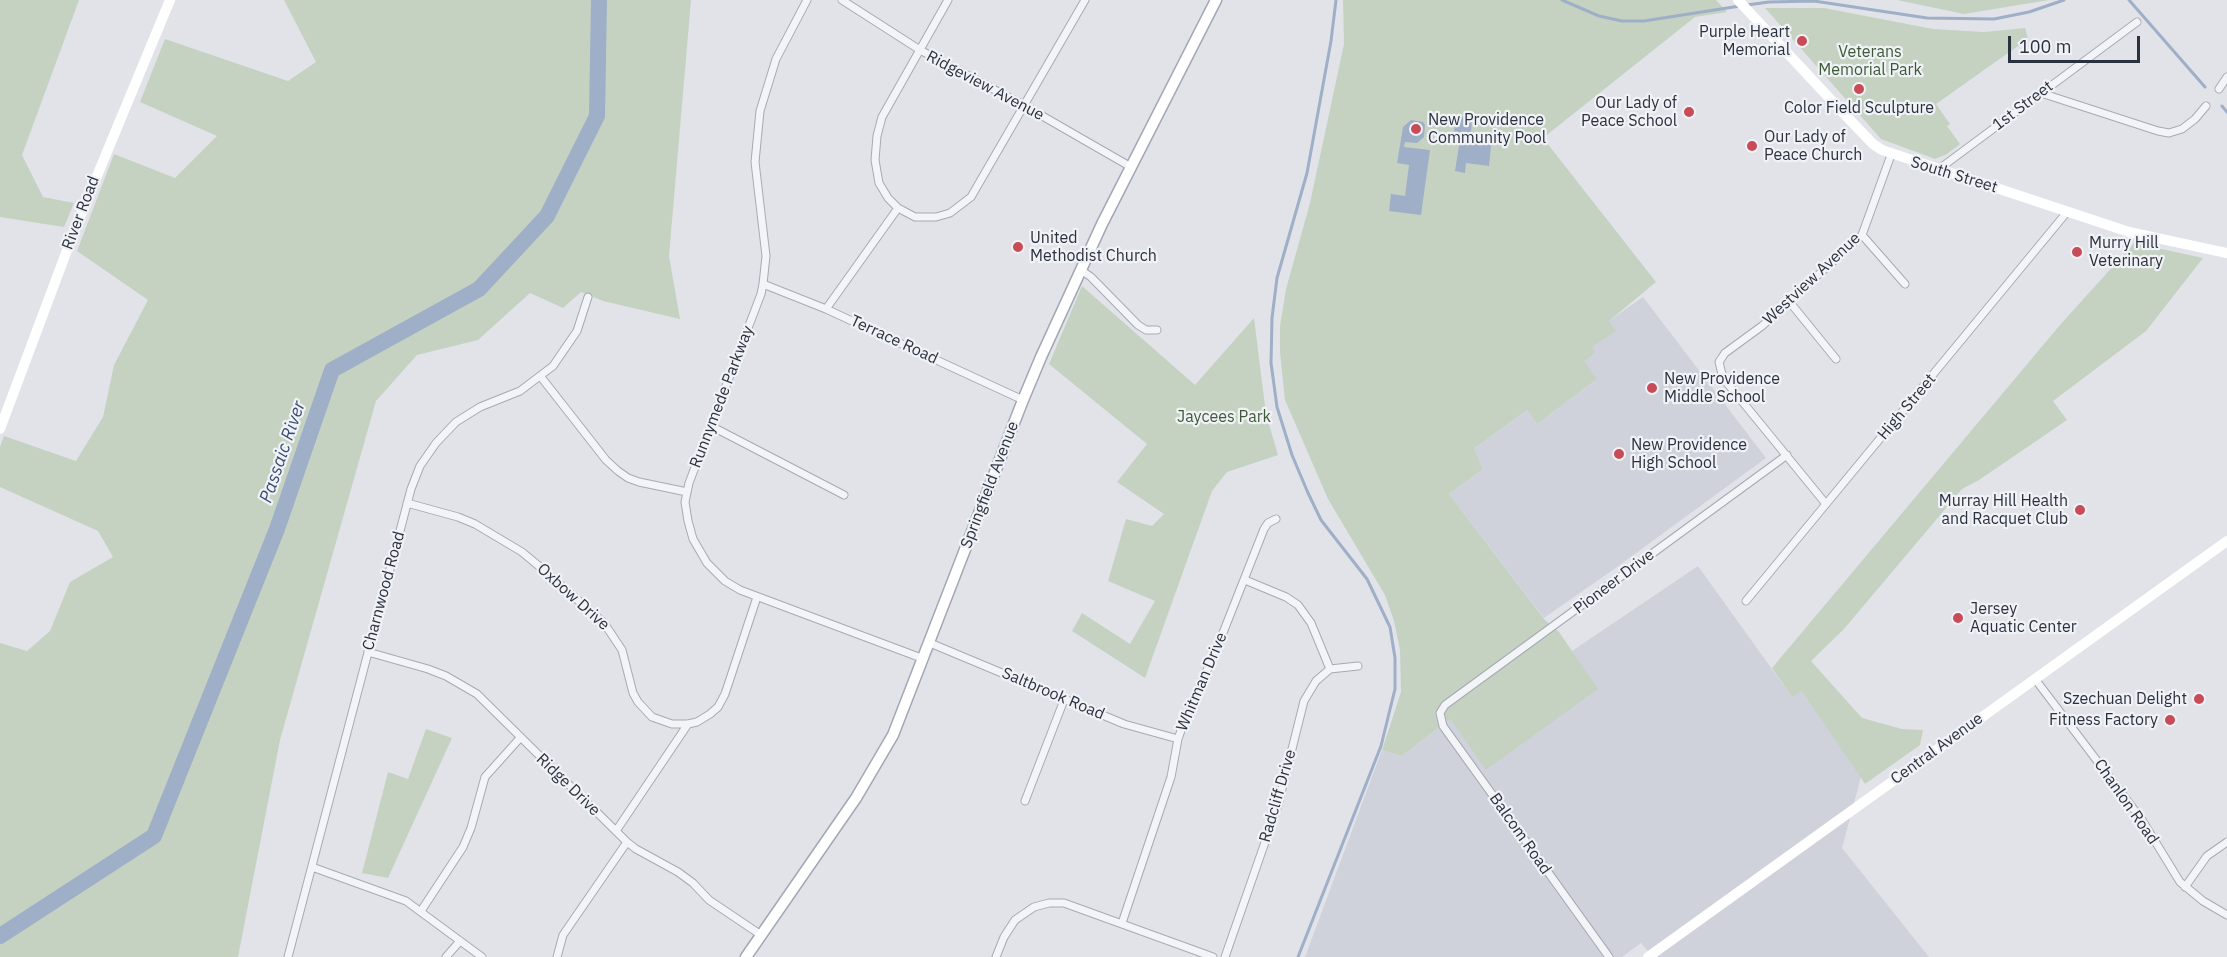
<!DOCTYPE html>
<html>
<head>
<meta charset="utf-8">
<style>
  body { margin:0 }
  #map { position:relative; width:2227px; height:957px; overflow:hidden; background:#e1e3e9; font-family:"IBM Plex Sans",sans-serif }
  canvas { display:block }
  .scale { position:absolute; left:2008px; top:36px; width:132px; height:27px; box-sizing:border-box; border:3px solid #2a313f; border-top:0; padding-left:8px; font-size:18px; line-height:21px; white-space:nowrap; color:#2a313f; -webkit-text-stroke:4px #f0f2f6; paint-order:stroke }
</style>
</head>
<body>
<div id="map">
<canvas width="2227" height="957"></canvas>
<div class="scale">100 m</div>
</div>
<script>
const ctx = document.querySelector('canvas').getContext('2d');
ctx.lineJoin = 'round';
function paint(path, color) { ctx.fillStyle = color; ctx.fill(path, 'evenodd'); }
const toPath = rows => new Path2D(rows.map(r => 'M' + r).join(''));
function trace(path, color, width, dash) { ctx.strokeStyle = color; ctx.lineWidth = width; ctx.lineCap = dash ? 'butt' : 'round'; ctx.setLineDash(dash || []); ctx.stroke(path); }
function write(font, color, halo, rows, align = 'center') {
  ctx.font = font + ' "IBM Plex Sans",sans-serif'; ctx.lineWidth = 4.5; ctx.setLineDash([]); ctx.textBaseline = 'middle'; ctx.strokeStyle = halo; ctx.fillStyle = color; for (const [text, x, y, turn = 0] of rows) {
    ctx.save(); ctx.translate(x, y); ctx.rotate((+turn || 0) * Math.PI / 180); ctx.textAlign = isNaN(turn) ? turn : align; if (halo) ctx.strokeText(text, 0, 0); ctx.fillText(text, 0, 0); ctx.restore();
  }
}
paint(toPath([
  [1643,297,1766,458,1617,567,1544,618,1449,494,1483,469,1473,450,1527,410,1537,424,1597,379,1583,361,1609,321],
  [1698,566,1792,697,1802,690,1861,777,1842,848,1929,957,1653,957,1641,943,1622,957,1305,957,1382,750,1402,756,1450,719,1487,769,1597,689,1572,651]
]), '#cfd2db');
paint(toPath([
  [0,0,79,0,22,155,43,197,74,203,64,227,0,217],
  [284,0,691,0,669,256,680,319,603,301,581,292,563,308,530,293,478,340,417,355,376,401,280,740,238,957,0,957,0,643,27,651,50,631,70,582,113,557,98,531,0,487,0,447,4,436,76,461,103,417,114,365,148,300,77,251,114,154,175,178,217,136,140,102,165,39,288,81,316,62],
  [1343,0,1716,0,1727,12,1695,17,1543,138,1656,282,1609,321,1616,331,1592,347,1595,353,1584,361,1597,379,1537,424,1527,410,1474,449,1483,469,1449,494,1545,620,1559,632,1598,689,1486,770,1450,719,1402,756,1382,750,1401,692,1400,650,1394,621,1385,595,1328,499,1285,400,1280,352,1280,326,1286,289,1310,203,1344,44],
  [1897,0,2049,0,1964,14],
  [1765,8,1824,8,1933,29,1984,32,2025,28,2028,39,1936,104,1950,124,1947,126,1960,144,1947,154,1935,159,1881,139],
  [2134,243,2203,258,2146,331,2053,401,2067,420,1979,480,1962,489,1844,629,1811,661,1862,718,1902,729,1923,730,1920,745,1865,784,1802,691,1792,697,1772,668,2060,325],
  [1082,286,1195,385,1254,318,1266,414,1278,455,1227,472,1212,491,1145,678,1072,631,1082,613,1130,644,1155,601,1108,581,1126,519,1152,526,1164,514,1117,482,1147,444,1049,364],
  [426,729,452,738,388,878,362,873,388,772,408,779]
]), '#c5d2c2');
paint(toPath([
  [1457,116,1472,118,1471,134,1492,137,1489,166,1466,163,1465,173,1455,171,1461,133,1454,131],
  [1411,120,1423,122,1425,125,1424,137,1417,143,1405,142,1404,147,1430,150,1421,215,1389,211,1391,194,1405,196,1409,165,1397,163,1403,127]
]), '#9eafc7');
trace(toPath([
  [1562,0,1599,16,1622,21,1644,21,1740,6],
  [2129,0,2205,87],
  [1747,5,1769,2,1814,1,1927,18,1994,19,2029,12,2064,0],
  [2222,106,2227,112],
  [1298,957,1381,746,1395,689,1395,658,1390,627,1367,579,1321,520,1308,493,1292,455,1277,407,1271,363,1272,318,1277,278,1307,173,1331,41,1336,0]
]), '#9eafc7', 3);
trace(toPath([
  [0,936,154,836,277,529,332,370,479,289,547,216,597,116,599,0]
]), '#9eafc7', 16);
const street = toPath([
  [807,0,776,59,760,111,755,162,766,256,763,284,761,294,689,483,685,502,688,521,693,539,707,563,725,581,740,590,924,659],
  [842,0,920,50,1025,106,1131,167],
  [948,0,882,117,877,136,875,160,879,183,888,198,898,208,915,217,936,217,950,213,971,197,1085,0],
  [2219,89,2227,77],
  [2041,93,2158,131,2169,133,2182,129,2195,119,2206,106],
  [1939,169,2137,22],
  [1862,235,1905,284],
  [1081,270,1091,277,1138,325,1146,330,1157,330],
  [763,284,826,309,1023,400],
  [1788,300,1836,359],
  [826,309,898,208],
  [541,377,606,460,618,471,628,478,639,482,687,492],
  [711,426,844,495],
  [407,503,458,517,475,524,522,552,540,567,604,623,622,650,633,693,638,702,652,717,672,724,688,724,697,722,710,714,718,707,725,694,757,597],
  [1826,504,1723,378,1719,362,1725,353,1762,326,1862,235,1891,155],
  [1245,580,1286,597,1298,605,1311,623,1330,669],
  [1746,601,2067,212],
  [930,643,1124,724,1178,739],
  [368,652,428,669,446,676,477,694,627,842,636,849,678,872,693,883,709,900,761,935],
  [2035,679,2142,820,2180,882,2203,901,2227,915],
  [1025,801,1064,700],
  [616,831,688,724],
  [312,867,406,901,482,957],
  [2185,887,2207,856,2227,842],
  [421,911,463,847,471,828,485,777,520,738],
  [1122,923,1171,777,1178,739,1185,719,1217,648,1264,529,1268,523,1276,519],
  [288,957,411,489,420,466,436,443,456,422,480,407,520,391,553,366,577,331,588,297],
  [446,957,460,941],
  [557,957,563,935,627,842],
  [996,957,1004,937,1015,920,1034,907,1049,903,1064,903,1213,957],
  [1225,957,1278,805,1304,701,1316,681,1330,669,1358,666],
  [1609,957,1443,726,1440,713,1445,705,1787,455]
]);
const primary = toPath([
  [746,957,856,798,893,735,1023,400,1041,357,1102,224,1216,0]
]);
trace(street, '#a6aab3', 9);
trace(primary, '#a1a7b4', 13);
trace(street, '#f3f4f7', 7);
trace(toPath([
  [1738,0,1847,117,1873,144,1882,150,2129,232,2227,253],
  [0,429,75,229,170,0],
  [1648,957,2227,541]
]), '#fff', 10);
trace(primary, '#fff', 10);
for (const [x, y, r, color] of [
  [1802,41,6,"#c74c58"],
  [1859,89,6,"#c74c58"],
  [1689,112,6,"#c74c58"],
  [1416,129,6,"#c74c58"],
  [1752,146,6,"#c74c58"],
  [1018,247,6,"#c74c58"],
  [2077,252,6,"#c74c58"],
  [1652,388,6,"#c74c58"],
  [1619,454,6,"#c74c58"],
  [2080,510,6,"#c74c58"],
  [1958,618,6,"#c74c58"],
  [2199,699,6,"#c74c58"],
  [2170,720,6,"#c74c58"]
]) { const dot = new Path2D(); dot.arc(x, y, r, 0, 2 * Math.PI); ctx.fillStyle = color; ctx.fill(dot); trace(dot, '#f0f2f6', 2); }
write('16px', '#2a313f', '#f0f2f6', [
  ["Purple Heart",1790,32,"right"],
  ["Memorial",1790,50,"right"],
  ["Our Lady of",1677,103,"right"],
  ["Peace School",1677,121,"right"],
  ["Color Field Sculpture",1859,108,"center"],
  ["New Providence",1428,120],
  ["Community Pool",1428,138],
  ["Our Lady of",1764,137],
  ["Peace Church",1764,155],
  ["United",1030,238],
  ["Methodist Church",1030,256],
  ["Murry Hill",2089,243],
  ["Veterinary",2089,261],
  ["New Providence",1664,379],
  ["Middle School",1664,397],
  ["New Providence",1631,445],
  ["High School",1631,463],
  ["Murray Hill Health",2068,501,"right"],
  ["and Racquet Club",2068,519,"right"],
  ["Jersey",1970,609],
  ["Aquatic Center",1970,627],
  ["Szechuan Delight",2187,699,"right"],
  ["Fitness Factory",2158,720,"right"]
], 'left');
write('16px', '#3d5a38', '#f0f2f6', [
  ["Veterans",1870,52],
  ["Memorial Park",1870,70],
  ["Jaycees Park",1224,417]
]);
write('16px', '#2a313f', '#f0f2f6', [
  ["Ridgeview Avenue",985,86,28],
  ["1st Street",2023,106,-37],
  ["South Street",1954,175,17],
  ["River Road",81,213,-69],
  ["Westview Avenue",1812,279,-43],
  ["Terrace Road",894,340,25],
  ["Runnymede Parkway",722,397,-69],
  ["High Street",1907,407,-50],
  ["Springfield Avenue",990,485,-69],
  ["Pioneer Drive",1614,582,-37],
  ["Charnwood Road",384,591,-75],
  ["Oxbow Drive",573,597,42],
  ["Whitman Drive",1202,682,-67],
  ["Saltbrook Road",1053,694,23],
  ["Central Avenue",1937,749,-36],
  ["Ridge Drive",568,785,44],
  ["Radcliff Drive",1278,796,-74],
  ["Chanlon Road",2126,802,55],
  ["Balcom Road",1520,834,55]
]);
write('italic 18px', '#364d71', '#f0f2f6', [
  ["Passaic River",283,452,-71]
]);
</script>
</body>
</html>
